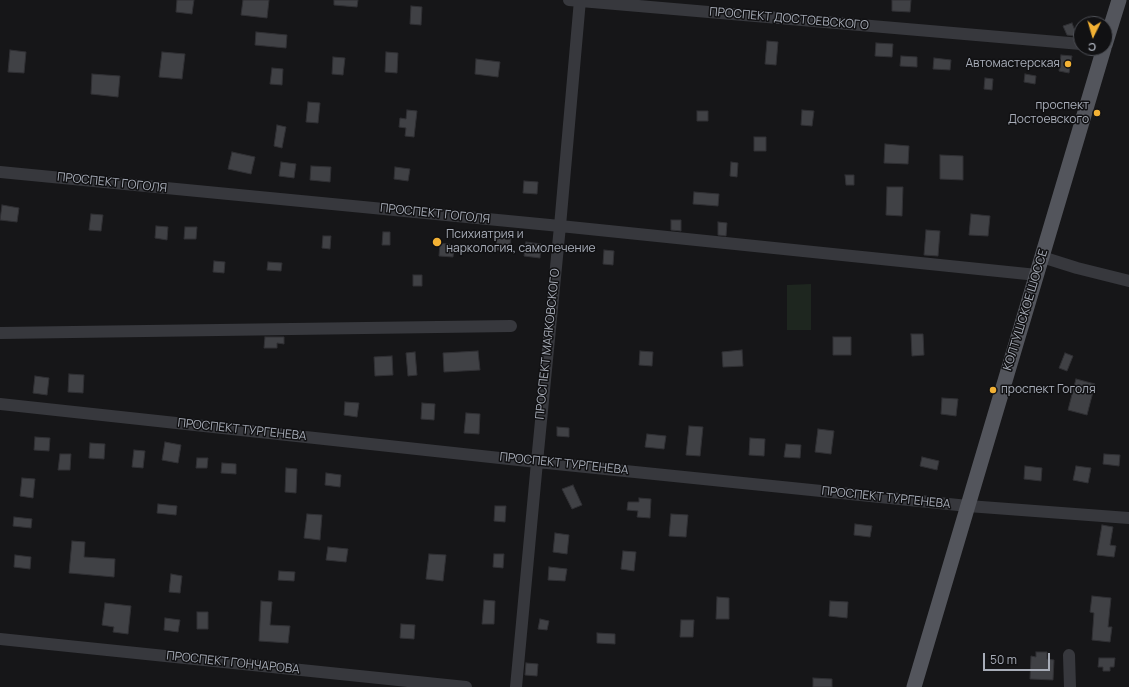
<!DOCTYPE html>
<html>
<head>
<meta charset="utf-8">
<style>
  body { margin:0 }
  #map { position:relative; width:1129px; height:687px; overflow:hidden; background:#161618; font-family:Manrope,sans-serif }
  canvas { display:block }
  .north { position:absolute; left:1073px; top:16px; width:40px; height:40px; box-sizing:border-box; background:#111113; border:1px solid #4d4f55; border-radius:50%; rotate:185deg; font-size:11px; font-weight:700; line-height:16px; text-align:center; color:#a8adb8 }
  .north::after { content:''; display:block; margin:auto; width:14px; height:18px; background:#f2b134; clip-path:polygon(50% 0,100% 100%,50% 72%,0 100%) }
  .scale { position:absolute; left:983px; top:653px; width:67px; height:18px; box-sizing:border-box; border:2px solid #a8adb8; border-top:0; padding-left:5px; font-size:12px; line-height:14px; white-space:nowrap; color:#a8adb8; -webkit-text-stroke:3px #111113; paint-order:stroke }
</style>
</head>
<body>
<div id="map">
<canvas width="1129" height="687"></canvas>
<div class="north">С</div>
<div class="scale">50 m</div>
</div>
<script>
const ctx = document.querySelector('canvas').getContext('2d');
ctx.lineJoin = 'round';
function paint(path, color) { ctx.fillStyle = color; ctx.fill(path, 'evenodd'); }
const toPath = rows => new Path2D(rows.map(r => 'M' + r).join(''));
function trace(path, color, width, dash) { ctx.strokeStyle = color; ctx.lineWidth = width; ctx.lineCap = dash ? 'butt' : 'round'; ctx.setLineDash(dash || []); ctx.stroke(path); }
function write(font, color, halo, rows, align = 'center') {
  ctx.font = font + ' Manrope,sans-serif'; ctx.lineWidth = 3; ctx.setLineDash([]); ctx.textBaseline = 'middle'; ctx.strokeStyle = halo; ctx.fillStyle = color; for (const [text, x, y, turn = 0] of rows) {
    ctx.save(); ctx.translate(x, y); ctx.rotate((+turn || 0) * Math.PI / 180); ctx.textAlign = isNaN(turn) ? turn : align; if (halo) ctx.strokeText(text, 0, 0); ctx.fillText(text, 0, 0); ctx.restore();
  }
}
paint(toPath([
  [811,284,811,330,787,330,787,285]
]), '#1e261f');
const building = toPath([
  [177,0,194,0,192,14,176,12,177,0],
  [243,0,269,0,267,18,241,15,243,0],
  [334,0,358,0,357,7,334,5,334,0],
  [892,0,911,0,910,12,892,11,892,0],
  [411,6,422,7,421,25,410,24,411,6],
  [1072,23,1077,36,1076,36,1067,35,1063,26,1072,23],
  [256,32,287,35,286,48,255,45,256,32],
  [767,41,778,42,776,65,765,64,767,41],
  [876,43,893,44,892,57,875,56,876,43],
  [10,50,26,52,24,73,8,72,10,50],
  [162,52,185,54,182,79,159,77,162,52],
  [386,52,398,53,397,73,385,72,386,52],
  [1061,55,1072,56,1069,73,1059,71,1061,55],
  [901,56,917,57,917,67,900,66,901,56],
  [333,57,345,58,343,75,332,74,333,57],
  [934,58,951,60,950,70,933,69,934,58],
  [476,59,500,62,498,77,475,74,476,59],
  [272,68,283,69,282,85,270,84,272,68],
  [92,74,120,76,118,97,91,94,92,74],
  [1025,74,1036,76,1035,84,1024,82,1025,74],
  [985,78,993,79,992,90,984,89,985,78],
  [308,102,320,103,318,123,306,122,308,102],
  [407,110,417,111,414,137,405,136,406,128,399,127,400,118,406,119,407,110],
  [802,110,814,111,812,126,801,125,802,110],
  [697,111,708,111,708,121,697,121,697,111],
  [277,125,286,127,282,148,274,146,277,125],
  [754,137,766,137,766,151,754,151,754,137],
  [885,144,909,146,908,164,884,163,885,144],
  [232,152,255,157,251,174,228,169,232,152],
  [940,155,963,156,963,180,940,179,940,155],
  [281,162,296,164,294,178,279,176,281,162],
  [731,162,738,163,737,177,730,176,731,162],
  [311,166,331,167,330,182,310,180,311,166],
  [395,167,410,169,408,181,394,179,395,167],
  [845,175,854,175,854,185,846,185,845,175],
  [524,181,538,182,537,194,523,193,524,181],
  [887,187,903,187,902,216,886,215,887,187],
  [694,192,719,194,718,206,693,204,694,192],
  [2,205,19,208,17,222,0,220,2,205],
  [91,214,103,215,101,231,89,230,91,214],
  [971,214,990,216,988,236,969,235,971,214],
  [671,220,681,220,681,231,671,230,671,220],
  [718,222,727,223,726,236,718,235,718,222],
  [156,226,168,227,167,240,155,238,156,226],
  [185,227,197,227,196,239,184,239,185,227],
  [926,230,940,231,938,256,924,255,926,230],
  [383,232,390,232,390,245,382,245,383,232],
  [323,236,331,236,330,249,322,248,323,236],
  [497,237,511,238,509,251,496,250,497,237],
  [526,242,541,244,540,258,524,256,526,242],
  [440,243,454,245,453,257,439,256,440,243],
  [604,250,614,251,613,265,603,264,604,250],
  [214,261,225,262,224,273,213,272,214,261],
  [268,262,282,263,281,271,267,270,268,262],
  [413,275,422,275,422,286,413,286,413,275],
  [911,334,923,334,924,355,912,356,911,334],
  [265,337,284,337,284,344,277,343,277,348,264,348,265,337],
  [833,337,851,337,851,355,833,355,833,337],
  [742,350,743,366,723,367,722,352,742,350],
  [478,351,480,370,444,372,443,353,478,351],
  [640,351,653,352,652,366,639,365,640,351],
  [415,352,417,375,408,376,406,353,415,352],
  [1065,353,1073,356,1067,371,1059,368,1065,353],
  [392,356,393,375,375,376,374,357,392,356],
  [69,374,84,375,83,393,68,392,69,374],
  [35,376,49,378,47,395,33,393,35,376],
  [1076,379,1095,384,1087,415,1068,410,1076,379],
  [942,398,958,399,956,416,941,414,942,398],
  [345,402,359,403,357,417,344,415,345,402],
  [422,403,435,404,434,420,421,419,422,403],
  [466,413,480,414,479,434,464,433,466,413],
  [689,426,703,427,700,456,686,455,689,426],
  [557,427,569,428,569,437,557,436,557,427],
  [818,429,834,431,831,454,815,452,818,429],
  [647,434,666,436,664,449,645,447,647,434],
  [35,437,50,438,49,451,34,450,35,437],
  [750,438,765,439,764,456,749,455,750,438],
  [165,442,181,445,178,463,162,460,165,442],
  [90,443,105,444,104,459,89,458,90,443],
  [786,444,801,445,800,458,784,457,786,444],
  [134,450,145,451,143,468,132,467,134,450],
  [60,454,71,454,70,470,58,470,60,454],
  [1104,454,1120,455,1119,466,1103,464,1104,454],
  [922,457,939,461,937,470,920,466,922,457],
  [197,458,208,458,207,468,196,468,197,458],
  [222,463,236,464,236,474,221,473,222,463],
  [1025,466,1042,468,1041,481,1024,479,1025,466],
  [1076,466,1091,468,1088,483,1073,480,1076,466],
  [286,468,297,469,296,493,285,492,286,468],
  [326,473,341,475,340,487,325,485,326,473],
  [22,478,35,479,33,498,20,496,22,478],
  [573,485,582,505,572,509,562,489,573,485],
  [639,498,651,499,650,518,637,517,638,511,627,510,628,502,639,502,639,498],
  [158,504,177,506,176,515,157,513,158,504],
  [495,506,506,506,505,522,494,521,495,506],
  [307,514,322,515,320,540,304,538,307,514],
  [671,514,688,515,686,537,669,536,671,514],
  [14,517,32,519,31,528,13,526,14,517],
  [855,524,872,526,870,537,854,535,855,524],
  [1102,525,1113,527,1110,545,1116,546,1114,557,1097,555,1102,525],
  [555,533,569,535,567,554,553,552,555,533],
  [72,541,85,542,84,557,115,559,114,577,69,573,72,541],
  [328,547,348,549,346,562,326,560,328,547],
  [623,551,636,552,634,571,621,569,623,551],
  [429,554,446,555,443,581,426,579,429,554],
  [494,554,504,554,503,568,493,567,494,554],
  [15,555,31,557,30,569,14,567,15,555],
  [549,567,567,569,565,581,548,580,549,567],
  [279,571,295,572,294,581,278,580,279,571],
  [171,574,182,576,180,593,169,592,171,574],
  [1092,596,1111,598,1108,627,1112,627,1110,642,1092,640,1094,613,1090,612,1092,596],
  [717,597,729,598,729,619,716,619,717,597],
  [484,600,495,601,494,624,482,624,484,600],
  [261,601,272,602,270,625,290,626,288,643,259,641,261,601],
  [830,601,848,602,847,618,829,616,830,601],
  [105,603,131,606,128,634,113,632,114,627,102,625,105,603],
  [197,612,208,612,208,629,197,629,197,612],
  [165,618,180,620,178,632,164,630,165,618],
  [540,619,549,621,547,630,538,629,540,619],
  [681,620,694,620,693,637,680,637,681,620],
  [401,624,415,625,414,639,400,638,401,624],
  [597,633,615,634,615,644,597,643,597,633],
  [1036,652,1047,652,1047,659,1054,660,1053,680,1030,679,1031,656,1036,657,1036,652],
  [1099,658,1115,658,1114,667,1110,667,1110,671,1103,671,1103,667,1098,667,1099,658],
  [526,663,538,664,537,676,525,675,526,663],
  [813,678,832,679,832,687,813,687,813,678]
]);
paint(building, '#404145');
trace(building, '#303034', 1);
trace(toPath([
  [569,0,1081,44],
  [0,172,560,226,1037,275],
  [1042,257,1077,268,1129,281],
  [0,333,511,326],
  [0,404,537,462,968,506,1129,518],
  [0,639,466,687],
  [1069,655,1070,687],
  [516,687,537,462,560,226,580,0]
]), '#37383d', 12);
trace(toPath([
  [1105,45,1119,0],
  [914,687,1104,48]
]), '#53555c', 15);
for (const [x, y, r, color] of [
  [1068,64,4,"#f2b134"],
  [1097,113,4,"#f2b134"],
  [437,242,5,"#f2b134"],
  [993,390,4,"#f2b134"]
]) { const dot = new Path2D(); dot.arc(x, y, r, 0, 2 * Math.PI); ctx.fillStyle = color; ctx.fill(dot); trace(dot, '#111113', 1.5); }
write('12px', '#a8adb8', '#111113', [
  ["ПРОСПЕКТ ДОСТОЕВСКОГО",789,19,5],
  ["ПРОСПЕКТ ГОГОЛЯ",112,183,6],
  ["ПРОСПЕКТ ГОГОЛЯ",435,214,6],
  ["КОЛТУШСКОЕ ШОССЕ",1026,310,-73],
  ["ПРОСПЕКТ МАЯКОВСКОГО",548,344,-84],
  ["ПРОСПЕКТ ТУРГЕНЕВА",242,430,6],
  ["ПРОСПЕКТ ТУРГЕНЕВА",564,464,6],
  ["ПРОСПЕКТ ТУРГЕНЕВА",886,498,6],
  ["ПРОСПЕКТ ГОНЧАРОВА",233,663,6]
]);
write('12px', '#a8adb8', '#111113', [
  ["Автомастерская",1060,64],
  ["проспект",1089,106],
  ["Достоевского",1089,120],
  ["Психиатрия и",446,235,"left"],
  ["наркология, самолечение",446,249,"left"],
  ["проспект Гоголя",1001,390,"left"]
], 'right');
</script>
</body>
</html>
